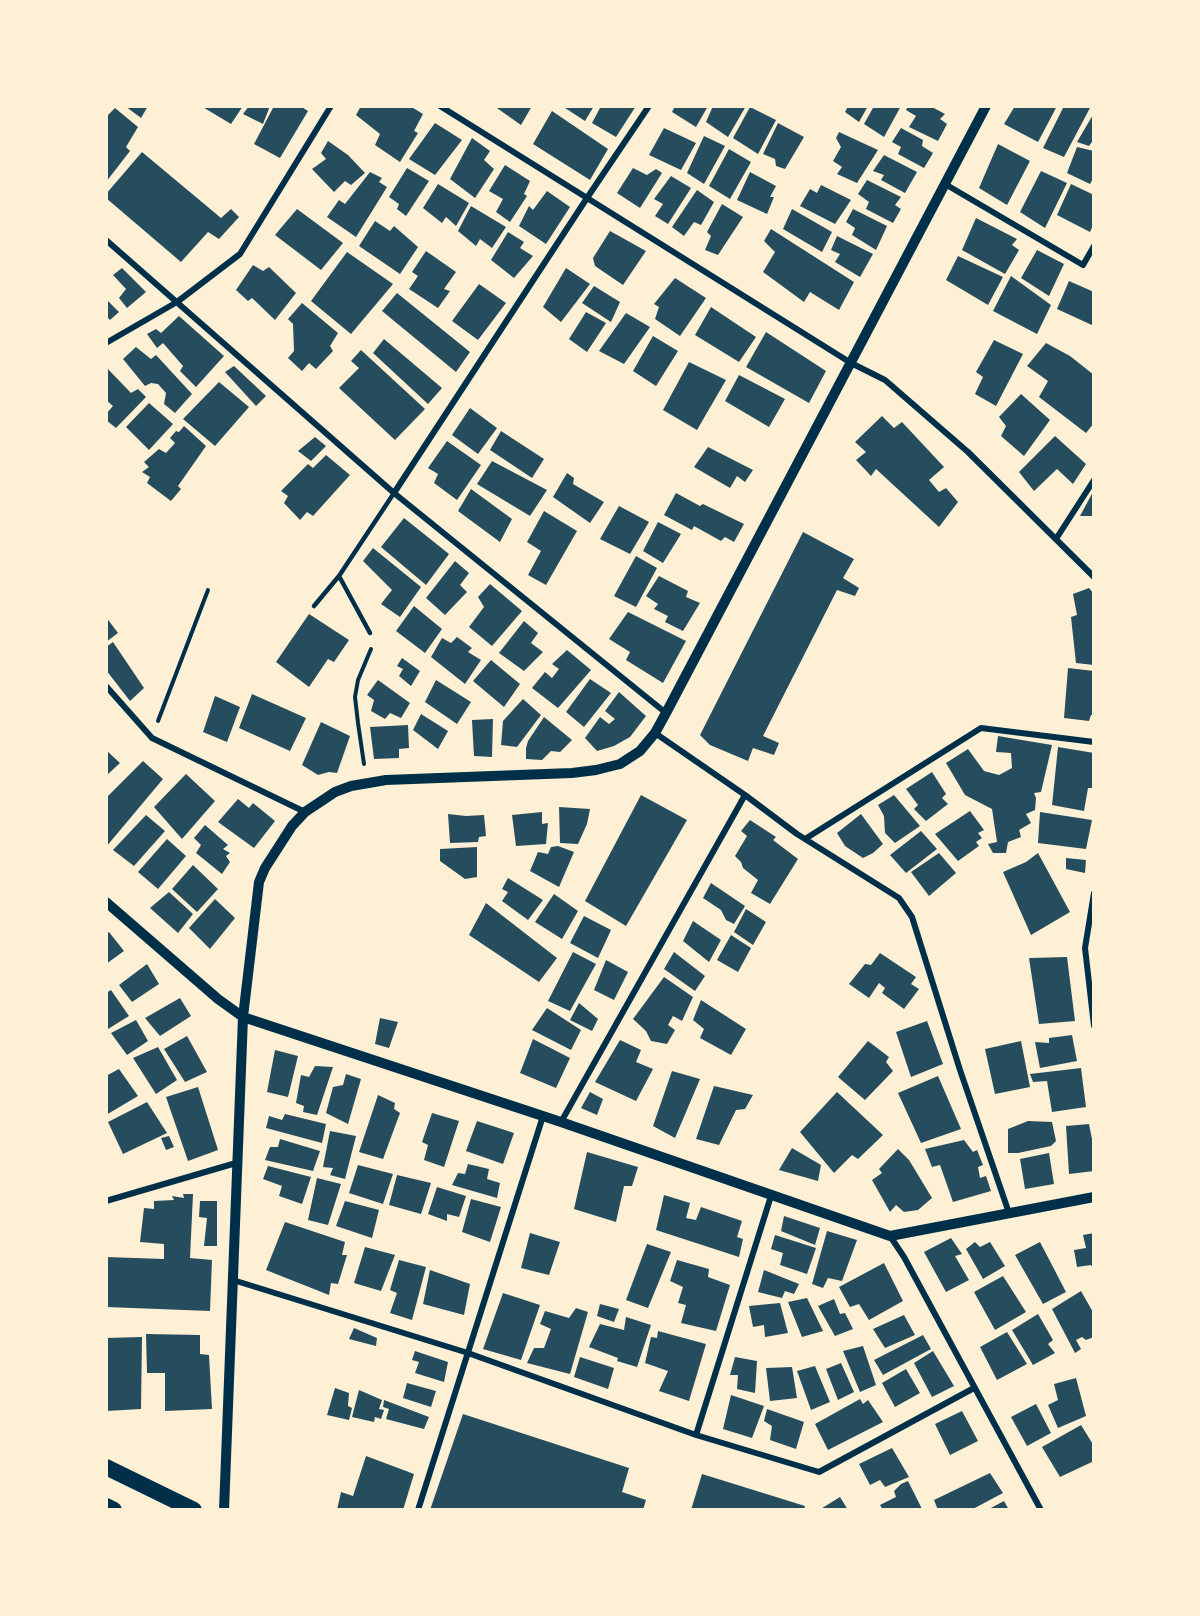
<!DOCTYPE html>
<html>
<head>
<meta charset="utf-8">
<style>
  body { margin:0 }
  #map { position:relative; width:1200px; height:1616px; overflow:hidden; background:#fdf0d5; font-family:"Zilla Slab",serif }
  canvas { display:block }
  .frame { position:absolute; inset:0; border:108px solid #fdf0d5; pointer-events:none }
</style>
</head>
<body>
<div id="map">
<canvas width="1200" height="1616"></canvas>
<div class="frame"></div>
</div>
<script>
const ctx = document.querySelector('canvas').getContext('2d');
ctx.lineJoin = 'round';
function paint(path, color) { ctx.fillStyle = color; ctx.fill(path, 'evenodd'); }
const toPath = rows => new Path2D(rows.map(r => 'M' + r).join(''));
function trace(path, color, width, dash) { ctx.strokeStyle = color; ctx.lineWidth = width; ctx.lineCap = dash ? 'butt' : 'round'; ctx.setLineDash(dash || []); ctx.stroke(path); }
paint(toPath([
  [125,106,148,106,141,118],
  [201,106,243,106,231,124],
  [249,106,270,106,263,124,243,114],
  [274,106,300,106,308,111,280,158,254,144],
  [361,106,410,106,423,114,414,131,418,133,400,162,375,145,380,134,356,115],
  [494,106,532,106,521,125],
  [562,106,594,106,585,121],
  [601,106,636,106,616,137,592,123],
  [675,106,708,106,696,127,672,112],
  [713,106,746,106,728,137,706,122],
  [848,106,868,106,859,122,845,112],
  [874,106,901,106,884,137,864,124],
  [908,106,930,106,945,114,940,119,947,124,938,141,909,127,916,116,906,110],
  [1015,106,1057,106,1038,142,1004,124],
  [1064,106,1091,106,1064,157,1043,148],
  [750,107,776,120,758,154,733,138],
  [115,108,138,127,126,147,130,151,106,182,106,114,108,115],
  [552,111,608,149,590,180,533,144],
  [1094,113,1094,139,1089,146,1077,142],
  [435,123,462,140,435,175,409,159],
  [778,123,804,137,785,169,776,166,775,159,763,154],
  [664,128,696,143,681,170,649,155],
  [901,128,923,140,922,146,933,153,924,168,898,154,901,147,892,142],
  [839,132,878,150,857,183,837,174,842,167,833,161,841,147,836,138],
  [704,136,725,146,704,184,687,173],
  [472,138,490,151,484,160,494,169,475,198,450,179],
  [328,141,348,155,365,173,351,185,345,181,334,192,312,169,326,159,321,153],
  [998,144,1030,161,1007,205,979,188],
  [1077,147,1094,151,1094,177,1090,184,1067,173],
  [729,149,751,162,730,199,709,186],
  [142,152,221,218,231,209,239,217,219,239,208,232,181,262,106,198,106,194],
  [884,155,917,172,905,193,881,180,884,175,873,171],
  [505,165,530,181,524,194,527,196,510,222,496,212,503,199,489,191],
  [407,168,429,181,406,216,397,209,399,204,389,197],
  [633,168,647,175,656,169,662,173,640,208,617,193],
  [1041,171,1067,183,1045,228,1020,212],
  [370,172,382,178,379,182,387,187,356,237,327,217,339,200,345,204],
  [750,172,776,186,770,197,774,197,767,214,737,200],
  [671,176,691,188,668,224,655,216,663,204,654,199],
  [867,180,901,197,895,205,901,209,893,223,866,209,869,202,858,194],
  [438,184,469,203,456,226,446,217,442,223,423,208],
  [1071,184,1094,195,1094,223,1090,232,1057,215],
  [821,185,851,200,835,224,800,206,810,189,817,193],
  [697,190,714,202,701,225,694,222,684,236,672,227],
  [547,191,570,207,546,244,519,226,529,206,533,210],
  [722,204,743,217,718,255,705,250,711,236,707,232],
  [471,206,506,227,492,248,480,239,476,246,458,231],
  [297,209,343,243,321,270,275,235],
  [792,209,832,232,822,252,783,229],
  [853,209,887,226,876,250,852,235,855,228,846,222],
  [976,218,1017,239,1012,245,1019,250,1005,274,962,250],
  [375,221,390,231,394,226,418,247,400,274,359,246],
  [771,229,854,282,839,310,810,292,804,302,763,272,775,252,764,241],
  [610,231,646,251,623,285,595,266,593,258],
  [508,232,524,242,520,248,533,256,514,278,491,260],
  [837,236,873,254,860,277,835,262,840,254,831,250],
  [1037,250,1064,264,1049,296,1021,278],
  [426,251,456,272,444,289,450,291,438,308,409,289,418,276,412,272],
  [347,252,393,284,351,334,311,301],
  [958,256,1003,277,988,305,946,280],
  [253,265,263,271,269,267,296,293,275,320,252,298,248,301,236,290],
  [122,268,146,292,127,308,119,298,126,289,113,275],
  [566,268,590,284,561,322,543,307],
  [1011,276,1051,305,1037,334,993,311],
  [675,278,706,298,680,336,655,319,659,307,654,304],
  [1069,281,1094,292,1094,326,1057,309],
  [479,284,506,303,478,340,452,321],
  [594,286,620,302,611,322,582,303],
  [397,293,470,352,456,372,382,311],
  [106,299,119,312,110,320,106,316],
  [302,303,338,333,330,346,333,351,316,369,309,363,302,371,288,358,294,351,293,324,288,319],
  [711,307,756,337,739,362,695,335],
  [586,312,606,323,587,352,569,339],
  [626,313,650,327,624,364,599,351],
  [179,316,224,356,196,387,180,371,183,366,163,343,157,348,147,334,156,329,161,333],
  [766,332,826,371,809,403,746,367],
  [653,336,678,351,656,386,633,371],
  [384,339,442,388,428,404,373,353],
  [994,340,1023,354,996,406,975,394,983,377,976,372],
  [1046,343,1070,356,1094,375,1094,423,1086,433,1039,397,1048,381,1027,366],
  [136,347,151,359,156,355,192,394,175,413,164,404,166,393,158,384,151,383,145,386,123,359],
  [361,350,425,409,395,440,339,388,359,368,351,361],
  [689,362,726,380,697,430,663,410],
  [234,366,266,396,256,406,225,372],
  [106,367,131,393,138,389,146,397,116,428,106,420,106,414,113,406,106,400],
  [739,375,785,399,769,427,725,401],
  [219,382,249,407,215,446,183,419],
  [1021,394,1050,420,1024,456,1001,436,1006,426,999,417],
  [149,403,173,424,149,450,126,427],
  [470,408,497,428,478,454,452,435],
  [882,416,894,428,902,422,944,467,929,480,939,492,946,488,958,502,939,527,876,469,871,476,856,460,866,452,855,442],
  [184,426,206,446,178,486,181,489,171,501,147,483,150,477,142,472,149,467,144,462,159,449,166,453,175,443,170,438,176,431,179,432],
  [501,431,544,459,532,478,490,450],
  [1055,436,1086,464,1073,484,1057,469,1034,491,1019,472],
  [315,437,326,446,311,461,298,451],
  [447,441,481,465,457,500,434,483,438,474,428,468],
  [708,447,753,470,745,482,737,476,730,488,694,467],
  [326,455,350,475,313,516,307,512,300,520,284,503,288,496,281,491,308,464,313,468],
  [492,461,547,490,530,516,477,484],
  [567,473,574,478,573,484,604,502,590,523,553,497],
  [471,489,512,519,500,542,458,511],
  [1094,490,1094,516,1080,516],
  [676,493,700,506,703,504,744,524,734,542,725,537,721,541,694,526,692,530,664,515],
  [619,506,649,522,630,554,600,539],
  [544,511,577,531,546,585,528,575,541,551,527,542],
  [404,518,449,554,426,585,381,547],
  [658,522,681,534,663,563,643,551],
  [803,532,854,559,843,578,859,588,855,596,837,590,763,736,779,743,774,755,753,748,748,761,710,745,700,735],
  [373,548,421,587,400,617,381,604,392,590,363,561],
  [636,556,657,568,636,607,614,596],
  [455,561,469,573,460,585,467,592,445,615,426,598],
  [659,576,688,591,686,597,700,603,683,631,665,622,668,616,654,609,658,604,646,596],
  [490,584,522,611,492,646,469,627,484,607,478,597],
  [1089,588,1094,594,1094,665,1076,663,1071,617,1077,615,1073,594],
  [414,606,442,629,425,653,396,631],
  [628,612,686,641,663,683,626,660,630,652,609,639],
  [309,614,349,640,334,662,328,659,309,687,276,662],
  [106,617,118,633,106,642],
  [524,621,538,633,531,643,543,652,524,671,499,653],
  [457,637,472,648,468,652,481,660,465,684,431,657,442,638,451,643],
  [113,642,144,688,130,701,106,670,106,647],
  [567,650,591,670,558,708,532,688,545,672,552,678,559,669,552,664],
  [402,658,420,671,411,686,399,676,403,669,397,666],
  [491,660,520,684,504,707,473,681],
  [1068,668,1094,671,1094,715,1091,715,1089,721,1064,718],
  [590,679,611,693,584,727,566,712],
  [378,680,410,703,401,718,390,713,385,719,371,711,374,700,367,695],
  [436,680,471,702,457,724,425,702],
  [619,692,646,716,630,737,614,746,597,751,585,738,600,717,609,724,615,719,605,711],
  [252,694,306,718,290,751,239,728],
  [215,696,240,707,227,742,203,732],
  [523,699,541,715,517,747,501,745,503,721],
  [421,714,448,731,438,749,413,730],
  [544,717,572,740,560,752,551,751,542,760,526,759,526,748,528,741],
  [493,719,492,757,474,756,472,720],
  [321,722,350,736,337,773,329,772,318,775,302,765],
  [408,725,409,748,399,749,399,758,374,759,370,727],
  [998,736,1052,745,1041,792,1034,793,1036,798,1035,810,1026,814,1031,823,1019,830,1021,837,1008,842,1006,853,993,853,988,844,997,842,992,809,965,795,946,763,968,749,984,771,999,775,1012,768,1011,753,996,752],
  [1058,747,1094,753,1094,788,1088,788,1084,811,1052,805],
  [106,750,120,763,106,776],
  [143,761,163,779,106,847,106,798],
  [932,772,946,794,942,798,948,804,926,821,914,809,918,805,906,789],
  [186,774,215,801,182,839,154,807],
  [641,795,687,820,626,926,585,901],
  [894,795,920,826,895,843,885,833,884,816,878,805],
  [238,799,249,808,253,803,275,821,254,848,218,822],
  [559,807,590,809,587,824,578,844,560,843],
  [970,811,984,830,978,833,982,838,976,842,979,846,958,861,935,834],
  [542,812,542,824,548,823,546,844,516,846,512,815],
  [1040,812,1092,820,1086,849,1038,843],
  [448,814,466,816,484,815,486,836,479,837,478,842,450,843],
  [861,814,883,844,873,853,863,858,845,846,837,833],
  [146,815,165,831,134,866,113,850],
  [750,820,776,837,773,840,798,859,770,904,751,893,758,880,743,868,741,862,735,856,747,836,741,831],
  [205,825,228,845,223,849,230,853,226,856,230,862,222,874,196,853,201,845,194,838],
  [921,831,937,849,906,873,890,855],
  [167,839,186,856,158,889,138,872],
  [558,846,574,852,559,887,530,871,538,852,548,854,551,847],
  [477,847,477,877,465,879,440,861,440,849],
  [939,853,956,873,929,896,911,872],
  [1038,853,1070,912,1031,935,1003,872,1026,862],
  [1066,858,1086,860,1085,873,1066,869],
  [193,865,218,889,197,912,172,889],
  [508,878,543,900,528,920,502,901,508,892,502,889],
  [711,883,745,906,734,924,726,920,721,910,703,898],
  [169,892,193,914,178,933,150,908],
  [554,894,578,911,562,939,535,922],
  [215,899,235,918,210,949,189,928],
  [486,903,557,958,539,982,469,935],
  [746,909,766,922,753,945,734,932],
  [584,916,611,930,598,958,570,943],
  [693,921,721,940,709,962,683,941],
  [109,932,124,951,106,964,106,934],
  [731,935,751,948,738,972,717,960],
  [573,952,596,964,570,1011,548,1001],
  [674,952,705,976,695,991,664,969],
  [880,953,916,977,911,984,919,989,904,1009,882,993,885,988,879,983,869,998,849,984,865,964,871,965],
  [1067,957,1075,1021,1039,1024,1029,958],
  [606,960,628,972,614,1000,594,990],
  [147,964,159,984,132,1002,119,985],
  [664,977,693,997,682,1021,673,1016,668,1025,675,1030,667,1044,651,1041,646,1031,633,1019],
  [111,990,129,1016,108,1029,106,1027,106,993],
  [180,998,191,1016,160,1036,145,1018],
  [701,1000,746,1029,731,1055,700,1038,704,1029,693,1020],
  [579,1003,598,1019,592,1031,570,1020],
  [547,1008,581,1030,571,1050,532,1030],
  [380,1018,398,1022,389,1048,375,1044],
  [136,1020,148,1041,127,1055,111,1033],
  [927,1021,943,1064,911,1077,896,1032],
  [1072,1035,1077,1061,1040,1068,1035,1042,1049,1043,1049,1038],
  [187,1036,207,1072,185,1082,164,1049],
  [533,1039,570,1058,556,1088,520,1073],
  [620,1040,641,1050,636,1062,653,1069,636,1101,595,1082],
  [868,1041,889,1057,886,1062,893,1071,865,1100,838,1077],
  [1021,1041,1030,1087,995,1094,985,1049],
  [158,1047,177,1080,156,1094,133,1058],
  [275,1050,298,1056,288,1097,267,1092],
  [315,1066,333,1067,317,1115,303,1112,304,1106,296,1103,301,1075,309,1077],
  [1081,1068,1086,1107,1052,1112,1047,1081,1033,1082,1030,1074],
  [119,1069,138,1096,106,1115,106,1076],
  [672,1071,700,1079,675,1138,653,1126],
  [346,1074,361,1079,348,1124,326,1113,333,1087,343,1085],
  [938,1076,961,1129,921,1143,898,1093],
  [714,1086,753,1095,745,1109,736,1110,719,1145,696,1139],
  [198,1087,218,1150,188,1161,166,1097],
  [590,1092,603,1099,597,1115,581,1108],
  [837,1092,883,1135,858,1159,852,1155,834,1173,800,1132],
  [378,1095,395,1103,394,1109,400,1113,383,1159,359,1152],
  [147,1102,167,1133,123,1154,108,1122],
  [432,1113,459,1121,444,1167,424,1160,428,1145,422,1142],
  [285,1114,326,1124,322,1143,266,1128,269,1116,282,1120],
  [477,1121,514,1133,503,1164,466,1151],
  [1028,1121,1052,1122,1056,1141,1051,1146,1018,1153,1008,1153,1008,1129],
  [1089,1124,1094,1149,1094,1171,1069,1174,1066,1126],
  [330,1131,356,1136,345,1179,330,1175,333,1168,323,1167],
  [169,1136,174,1147,166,1150,161,1138],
  [280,1139,320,1151,313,1171,265,1160,270,1147,278,1147],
  [964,1140,973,1152,977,1150,983,1165,978,1167,980,1178,986,1176,991,1191,953,1202,940,1165,932,1167,925,1149],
  [792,1148,821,1165,818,1181,779,1170],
  [898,1149,909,1160,932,1198,918,1210,904,1212,896,1205,890,1212,872,1180,882,1173,879,1169],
  [587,1152,638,1167,632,1186,624,1186,616,1222,574,1209],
  [1049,1153,1054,1184,1025,1189,1020,1159],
  [468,1164,489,1169,487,1179,500,1183,497,1198,452,1185,458,1173,465,1174],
  [358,1165,393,1174,383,1204,349,1193],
  [268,1166,311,1177,302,1204,279,1196,282,1186,263,1179],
  [397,1175,431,1183,421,1214,389,1205],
  [317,1178,341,1184,328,1225,308,1220],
  [437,1187,466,1196,459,1217,447,1214,447,1221,428,1214],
  [183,1194,193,1194,190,1258,212,1260,210,1311,106,1307,106,1257,164,1259,164,1244,140,1242,144,1208,154,1209,154,1201,174,1200,172,1196,184,1198],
  [664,1195,690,1203,686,1218,696,1220,701,1207,742,1221,737,1237,743,1239,739,1257,656,1230],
  [471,1199,501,1207,490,1242,462,1232],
  [200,1201,217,1201,217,1246,204,1246,207,1218,199,1217],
  [345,1201,379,1210,372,1238,336,1226],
  [784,1216,820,1228,815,1245,781,1231],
  [285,1222,345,1242,342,1255,347,1255,338,1284,331,1283,329,1295,266,1270],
  [827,1231,857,1240,842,1281,828,1278,823,1288,812,1284],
  [530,1233,560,1242,549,1275,521,1268],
  [1094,1233,1094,1270,1091,1265,1077,1267,1074,1250,1086,1248,1083,1235],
  [775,1235,816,1248,807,1274,780,1265,783,1253,771,1249],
  [951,1238,962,1254,955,1256,969,1280,946,1292,924,1252],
  [975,1242,980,1247,990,1242,1005,1266,983,1279,966,1249],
  [1040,1242,1066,1292,1043,1304,1015,1255],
  [647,1244,671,1252,648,1308,626,1300],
  [365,1247,395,1255,381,1291,354,1283],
  [399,1260,426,1267,412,1320,390,1313,397,1293,390,1290],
  [677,1260,709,1269,708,1277,730,1285,716,1331,681,1323,686,1305,678,1303,683,1287,670,1281],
  [884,1263,903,1301,869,1320,859,1304,850,1307,839,1287],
  [430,1270,470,1284,464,1315,423,1304],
  [764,1270,799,1284,794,1294,785,1291,782,1298,758,1292],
  [1003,1276,1026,1312,995,1330,974,1292],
  [1081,1291,1094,1314,1094,1337,1086,1340,1082,1337,1076,1340,1081,1349,1075,1353,1052,1309],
  [503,1293,540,1305,521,1360,483,1349],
  [807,1298,823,1331,802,1337,788,1302],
  [834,1299,840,1314,845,1313,853,1329,835,1336,818,1306],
  [780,1303,788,1333,765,1337,764,1325,753,1327,749,1306],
  [600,1304,619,1309,614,1322,597,1316],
  [576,1308,588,1312,570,1374,527,1363,534,1348,544,1348,551,1329,540,1324,545,1311,569,1318],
  [1038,1314,1053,1340,1048,1344,1055,1353,1033,1365,1012,1330],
  [904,1315,915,1335,885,1348,873,1329],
  [626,1317,651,1325,637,1367,617,1361,618,1358,589,1347,600,1324,624,1330],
  [354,1328,377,1338,376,1346,349,1339],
  [658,1331,706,1344,689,1401,659,1391,668,1371,645,1363,651,1337,657,1338],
  [1007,1332,1027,1364,997,1380,980,1347],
  [146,1334,200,1335,200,1354,209,1355,212,1409,165,1411,165,1373,147,1373],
  [923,1335,931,1349,883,1375,874,1360],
  [142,1337,141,1409,106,1411,106,1338],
  [863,1346,876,1385,860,1392,843,1351],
  [415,1351,448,1362,444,1382,415,1373,419,1362,412,1360],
  [933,1351,954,1386,932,1397,914,1363],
  [580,1357,614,1368,608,1389,574,1377],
  [735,1357,757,1361,755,1393,737,1389,738,1375,730,1375],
  [841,1363,854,1392,838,1400,826,1369],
  [815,1366,830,1402,811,1410,797,1371],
  [792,1367,797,1398,770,1401,766,1368],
  [906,1369,920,1393,895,1407,882,1383],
  [1076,1378,1086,1416,1058,1428,1048,1405,1058,1400,1054,1384],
  [407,1383,436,1391,431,1407,403,1398],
  [335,1388,349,1393,348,1406,352,1408,349,1420,327,1415],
  [359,1390,382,1400,379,1409,384,1410,381,1419,375,1417,374,1422,352,1417],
  [731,1395,764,1406,752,1438,723,1429],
  [860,1399,863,1404,868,1400,883,1422,828,1450,815,1424],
  [384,1400,429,1417,424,1429,386,1419,389,1409,383,1407],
  [1036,1404,1051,1433,1027,1446,1011,1417],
  [767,1409,804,1422,796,1449,770,1440,772,1426,764,1421],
  [962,1411,978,1441,950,1455,935,1424],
  [463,1414,629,1468,622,1492,646,1500,643,1510,430,1510],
  [1081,1425,1094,1446,1094,1461,1060,1477,1042,1447],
  [892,1448,909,1477,885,1487,880,1480,870,1485,859,1464],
  [366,1456,414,1474,403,1510,337,1510,341,1492,353,1496],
  [990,1473,1003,1493,971,1510,938,1510,934,1500],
  [702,1474,805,1506,804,1510,691,1510],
  [908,1481,922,1509,883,1510,880,1505,896,1497,894,1491,901,1484],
  [840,1497,848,1510,819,1510],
  [1004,1501,1009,1510,987,1510]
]), '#264d5e');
trace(toPath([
  [158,721,208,590],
  [364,764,358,723,355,697,358,680,371,649]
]), '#003049', 4);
trace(toPath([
  [339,576,370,633],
  [314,606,339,576,394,493]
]), '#003049', 4.5);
trace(toPath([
  [440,106,851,363,885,380,968,452,1094,577],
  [945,184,1083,265,1094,246],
  [106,240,394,493,666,713],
  [106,343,177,302,240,254,331,106],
  [394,493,587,198,649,106],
  [1056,539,1094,480],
  [106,686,152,738,305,812],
  [655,733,745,795,797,834,899,898,912,917,960,1070,1009,1213],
  [805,839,981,728,1094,742],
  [1094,893,1085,948,1094,1026],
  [561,1122,745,795],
  [106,1201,236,1163],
  [890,1236,904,1257,1041,1510],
  [233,1280,468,1353,696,1435,819,1472,974,1388],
  [696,1435,771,1196],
  [418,1510,543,1116]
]), '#003049', 6);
trace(toPath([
  [106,902,218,999,243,1017,561,1122,890,1236,1094,1197],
  [224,1510,243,1017,259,882,265,868,292,826,305,812,335,792,351,786,386,780,572,773,596,770,620,764,640,751,655,733,666,713,986,106]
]), '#003049', 10);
trace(toPath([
  [106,1467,194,1510],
  [106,1506,114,1510]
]), '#003049', 16);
</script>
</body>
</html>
